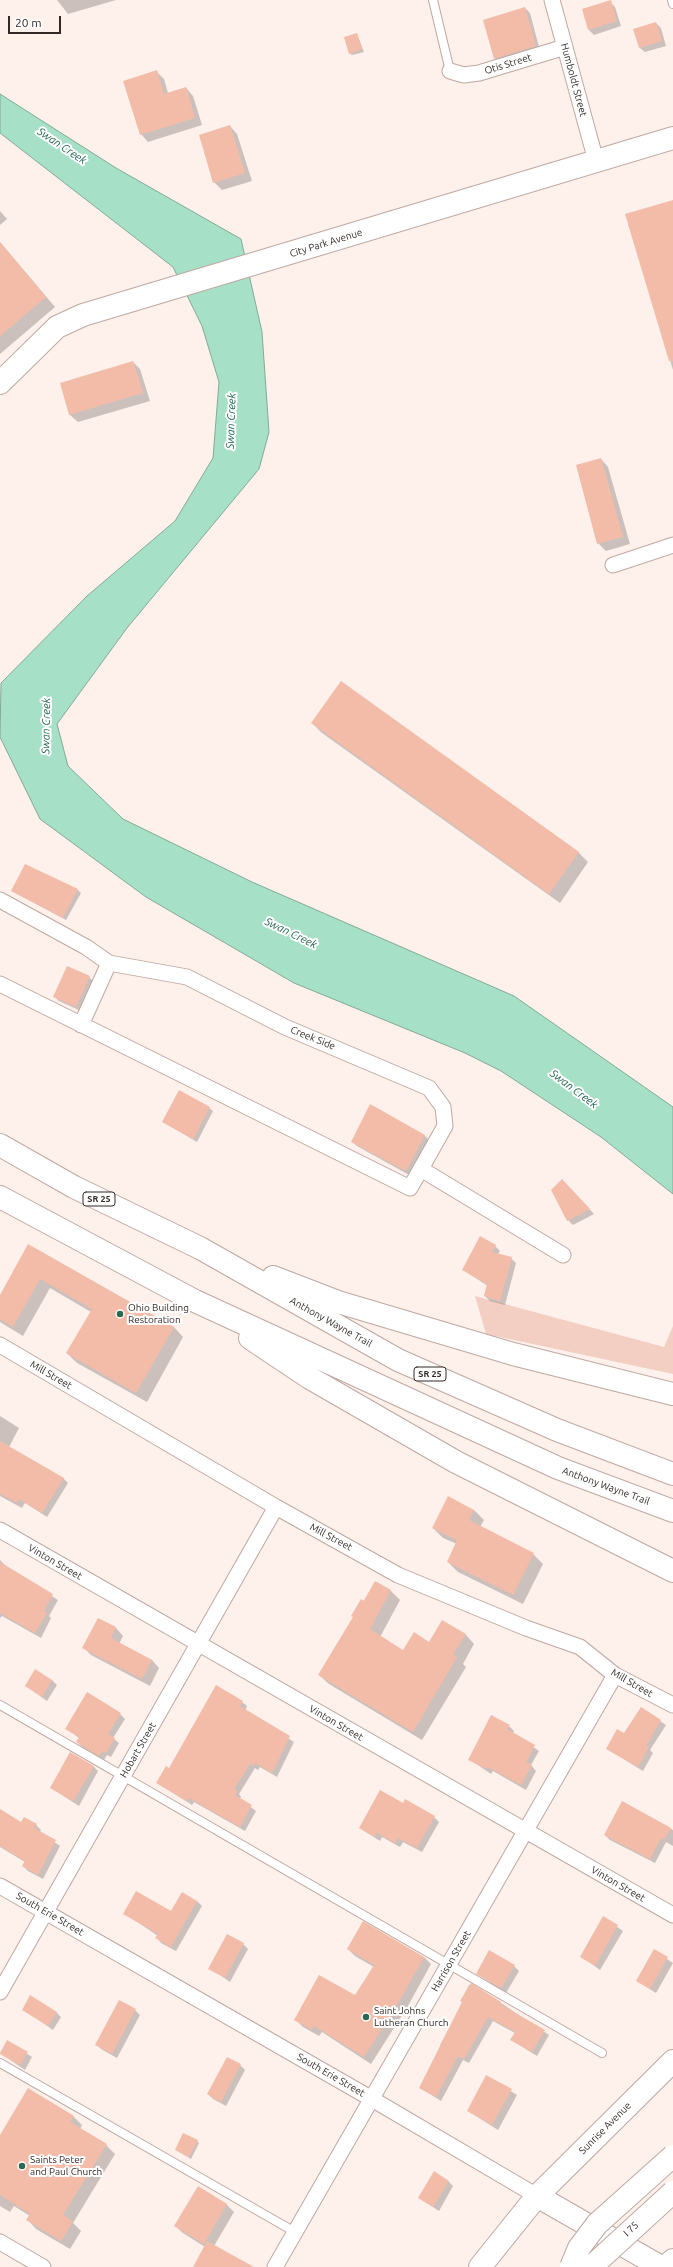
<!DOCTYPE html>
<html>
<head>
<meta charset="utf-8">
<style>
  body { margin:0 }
  #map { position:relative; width:673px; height:2267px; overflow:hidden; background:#fef0eb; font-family:Ubuntu,sans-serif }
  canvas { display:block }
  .scale { position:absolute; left:8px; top:16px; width:53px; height:18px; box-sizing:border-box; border:2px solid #322926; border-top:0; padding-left:5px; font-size:12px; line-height:14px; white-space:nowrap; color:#322926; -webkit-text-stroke:3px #fff; paint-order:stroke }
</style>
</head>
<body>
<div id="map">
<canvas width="673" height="2267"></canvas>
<div class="scale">20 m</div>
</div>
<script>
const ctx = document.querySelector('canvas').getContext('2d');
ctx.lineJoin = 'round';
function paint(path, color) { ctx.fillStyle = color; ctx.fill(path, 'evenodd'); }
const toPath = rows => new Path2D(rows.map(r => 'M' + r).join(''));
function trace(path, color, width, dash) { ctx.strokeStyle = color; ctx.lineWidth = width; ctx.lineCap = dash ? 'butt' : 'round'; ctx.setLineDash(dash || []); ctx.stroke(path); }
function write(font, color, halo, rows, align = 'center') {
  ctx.font = font + ' Ubuntu,sans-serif'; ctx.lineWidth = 4; ctx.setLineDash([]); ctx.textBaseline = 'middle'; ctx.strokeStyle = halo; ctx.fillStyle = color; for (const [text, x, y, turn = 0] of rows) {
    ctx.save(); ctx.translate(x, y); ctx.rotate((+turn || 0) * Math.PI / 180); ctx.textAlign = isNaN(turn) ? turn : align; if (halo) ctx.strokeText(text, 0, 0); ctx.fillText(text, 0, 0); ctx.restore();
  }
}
paint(toPath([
  [475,1296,664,1347,673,1326,673,1374,486,1334]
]), '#f2cfc2');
const water = toPath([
  [0,94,116,168,241,239,262,332,269,432,259,469,127,628,57,724,68,766,123,819,252,882,514,996,673,1107,673,1194,601,1137,501,1071,465,1053,294,983,146,897,40,819,0,737,1,683,87,596,175,521,213,458,219,382,202,326,173,267,0,133,0,94]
]);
paint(water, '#a6e0c6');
trace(water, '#83a996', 1);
paint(toPath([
  [57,0,116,0,68,14],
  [610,2,615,7,621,26,594,35,589,30],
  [525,8,530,13,540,51,500,63,495,58],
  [656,23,661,28,666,46,645,52,640,48],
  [357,34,364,52,352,55,350,53],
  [157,72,164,79,168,93,186,88,193,96,202,125,148,142,141,134],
  [230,126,237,134,252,181,222,190,214,182],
  [673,201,673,370,627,215],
  [0,211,7,219,0,225],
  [0,242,55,307,0,354],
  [133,362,140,369,150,401,78,422,70,415,61,384],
  [601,459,608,467,630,544,606,551,598,543],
  [341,682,579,853,588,862,560,903,322,733,312,723],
  [78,890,81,893,66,920,12,891],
  [67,967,89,977,94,982,81,1011,59,1001,55,997],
  [371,1105,425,1136,430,1141,411,1176,357,1146,352,1141],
  [209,1108,213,1111,197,1142,163,1122],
  [562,1180,594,1214,573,1225,568,1220],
  [29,1245,174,1327,183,1337,147,1402,77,1363,67,1353,91,1312,50,1288,23,1336,0,1322,0,1297],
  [495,1246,500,1251,498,1254,511,1258,516,1263,505,1305,490,1301,485,1296,488,1286,463,1270],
  [0,1416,19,1428,9,1447,63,1478,68,1483,47,1517,25,1503,22,1508,0,1496],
  [474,1510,484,1520,480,1527,533,1554,543,1564,523,1604,458,1572,448,1562,457,1544,443,1538,433,1528],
  [0,1560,9,1569,58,1600,49,1616,51,1618,41,1638,2,1616,0,1618],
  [375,1582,391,1591,400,1600,380,1637,404,1651,465,1634,474,1644,463,1664,466,1667,422,1740,329,1684,319,1675],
  [98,1619,116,1628,123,1636,119,1644,152,1660,159,1668,150,1686,91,1655,84,1648],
  [52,1680,57,1685,47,1701,26,1686],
  [242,1702,247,1706,245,1711,294,1742,277,1777,260,1767,258,1770,255,1768,239,1794,241,1797,240,1799,256,1811,245,1831,194,1802,192,1805,157,1783,169,1769],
  [641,1708,666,1725,650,1750,653,1753,643,1771,607,1749,625,1735],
  [120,1714,125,1719,113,1738,119,1743,111,1757,107,1755,104,1760,82,1747,77,1742,79,1738,67,1729],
  [509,1726,514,1731,513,1733,539,1751,531,1765,536,1771,526,1790,493,1771,491,1774,469,1759],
  [93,1766,98,1771,79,1806,51,1788],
  [623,1802,673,1830,673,1846,666,1842,655,1863,610,1840,605,1835],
  [403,1805,434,1817,439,1822,422,1852,403,1842,400,1847,382,1837,380,1841,360,1828],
  [0,1810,21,1823,36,1825,41,1830,40,1832,60,1846,43,1879,28,1871,23,1866,25,1862,0,1847],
  [197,1901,202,1906,176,1951,161,1943,157,1938,158,1936,124,1913,171,1913],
  [603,1917,623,1931,600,1970,581,1956],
  [243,1944,248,1949,230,1982,210,1968],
  [348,1949,424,1957,431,1964,408,2006,371,2064,322,2032,319,2036,303,2027,296,2020,356,1997,374,1967,355,1956],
  [655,1951,673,1963,656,1993,637,1981],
  [514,1966,519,1971,506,1993,477,1974],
  [469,1985,495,1999,549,2035,537,2056,511,2040,515,2033,493,2021,469,2063,463,2060,441,2101,420,2088,442,2046,440,2045,463,2003,461,2001],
  [23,2009,56,2012,61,2017,53,2030],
  [135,2010,140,2015,117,2058,101,2049,96,2044],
  [7,2041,32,2057,25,2070,0,2053],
  [240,2065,245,2070,226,2106,213,2099,208,2094],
  [487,2076,517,2095,498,2130,468,2111],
  [73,2116,82,2125,80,2129,106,2145,115,2154,73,2223,81,2231,70,2249,36,2229,28,2220,30,2216,14,2206,10,2212,0,2206,0,2137],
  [197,2141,199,2143,191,2159,176,2150],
  [448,2181,453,2186,439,2211,419,2198],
  [198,2188,227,2205,234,2212,214,2246,249,2267,194,2267,205,2247,183,2233,175,2226]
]), '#0003');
paint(toPath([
  [611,0,617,21,588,30,582,9],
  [525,7,536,46,494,59,483,20],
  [656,22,662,41,639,48,633,29],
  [357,33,362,49,349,54,344,37],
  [157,70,164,94,186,87,195,118,140,135,123,81],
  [230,125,245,173,213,183,199,135],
  [673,200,673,361,669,361,625,214],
  [0,242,46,297,0,336],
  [133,361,143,393,69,415,60,383],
  [601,458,623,537,597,544,576,465],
  [341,681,579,852,549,894,311,723],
  [25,864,78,889,63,918,11,891],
  [67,966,90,976,76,1007,53,997],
  [179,1090,210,1107,193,1139,162,1122],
  [370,1104,425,1135,406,1171,351,1142],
  [562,1179,590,1209,567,1221,551,1190],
  [480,1236,496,1245,492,1252,512,1257,500,1301,484,1296,487,1284,462,1270],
  [28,1244,174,1327,136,1393,66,1353,92,1309,40,1279,13,1327,0,1319,0,1295],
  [0,1441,64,1478,42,1513,19,1499,17,1503,0,1494],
  [448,1496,474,1510,469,1520,534,1553,513,1595,447,1562,457,1540,432,1528],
  [0,1562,53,1594,44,1611,47,1613,35,1633,0,1613],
  [375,1581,391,1590,370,1629,403,1650,414,1632,429,1642,442,1620,466,1634,453,1654,457,1657,413,1732,318,1675,353,1617,351,1616,361,1599,364,1601],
  [98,1618,116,1627,111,1638,152,1660,142,1679,82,1648],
  [35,1669,52,1680,42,1697,25,1686],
  [216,1685,243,1701,240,1706,290,1736,272,1773,255,1763,253,1766,250,1764,234,1789,237,1791,235,1795,252,1805,240,1827,189,1798,187,1801,156,1783,166,1766,169,1768],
  [87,1692,121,1713,108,1734,115,1738,106,1753,102,1751,99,1756,76,1742,79,1737,65,1729],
  [641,1707,661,1720,646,1746,649,1747,638,1767,606,1749,617,1729,624,1733],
  [491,1715,510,1725,507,1729,535,1745,526,1762,532,1765,521,1785,488,1767,486,1769,468,1760],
  [70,1752,94,1766,73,1801,50,1788],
  [380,1790,403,1803,405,1799,435,1816,417,1848,398,1838,395,1843,377,1833,374,1837,359,1828],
  [622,1801,671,1828,664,1840,661,1838,650,1859,604,1835],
  [0,1809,21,1822,24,1817,37,1824,34,1828,56,1840,38,1875,22,1866,25,1861,0,1846],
  [136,1891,171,1911,182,1892,197,1901,171,1947,155,1938,158,1934,123,1914],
  [603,1916,618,1925,595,1966,580,1957],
  [363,1921,424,1957,401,1998,364,2057,314,2026,312,2030,294,2020,319,1975,355,1995,374,1965,347,1949],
  [227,1934,244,1943,225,1978,208,1969],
  [654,1949,668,1957,650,1989,636,1981],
  [489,1950,515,1965,501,1988,476,1974],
  [471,1983,501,2002,500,2004,545,2030,532,2052,510,2040,515,2032,488,2017,464,2059,458,2056,436,2097,419,2088,462,2002,460,2001],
  [30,1995,57,2012,48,2026,22,2010],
  [119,2000,136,2009,112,2054,95,2045],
  [7,2040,28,2052,20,2065,0,2054],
  [227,2057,241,2064,221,2102,207,2094],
  [486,2075,512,2089,492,2125,467,2111],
  [28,2088,74,2116,70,2122,107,2144,63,2215,73,2221,61,2241,26,2220,30,2214,0,2195,0,2135],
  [183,2133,198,2140,189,2157,175,2150],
  [434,2171,449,2181,433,2207,418,2198],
  [198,2186,227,2204,204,2244,174,2226],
  [207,2241,254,2267,193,2267]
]), '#f3bca8');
const lane = toPath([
  [433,0,450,71],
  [672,0,673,4],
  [0,1705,602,2053],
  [0,2063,295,2232]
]);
const street = toPath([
  [552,0,596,161],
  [450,71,464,75,479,73,565,47],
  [613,565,673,545],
  [0,900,86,947,109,963,187,977,285,1027,429,1088,443,1107,445,1126,410,1188,0,984],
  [81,1025,109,963],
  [421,1169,563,1255],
  [0,1345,276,1507,398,1575,526,1628,580,1647,615,1675,673,1705],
  [0,1530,673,1915],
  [0,1886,372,2099,537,2196],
  [0,1992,276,1507],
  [0,2242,43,2267],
  [275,2267,615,1675]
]);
const secondary = toPath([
  [0,383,57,327,83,315,673,138],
  [661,2267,537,2196,673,2061]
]);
const highway = toPath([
  [0,1145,74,1187,200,1248,398,1360,557,1430,673,1474],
  [0,1197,195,1301,558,1468,673,1511],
  [273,1277,338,1302,513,1354,673,1394],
  [250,1338,310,1378,456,1462,673,1571],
  [480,2267,537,2196],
  [665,2267,673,2260]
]);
trace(lane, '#bea8a1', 10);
trace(street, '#bea8a1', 17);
trace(secondary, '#bea8a1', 24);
trace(highway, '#bea8a1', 24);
trace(lane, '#fff', 8);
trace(street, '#fff', 15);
trace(secondary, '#fff', 22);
trace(highway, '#fff', 22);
const highwayBridge = toPath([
  [571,2267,579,2248,597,2224,673,2156],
  [591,2267,673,2192]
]);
trace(highwayBridge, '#bea8a1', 24, []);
trace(highwayBridge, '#fff', 22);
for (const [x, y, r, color] of [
  [120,1314,4,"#2c6750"],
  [366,2017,4,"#2c6750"],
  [22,2166,4,"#2c6750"]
]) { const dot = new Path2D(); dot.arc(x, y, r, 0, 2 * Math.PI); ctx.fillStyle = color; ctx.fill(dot); trace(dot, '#fff', 1.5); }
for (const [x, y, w] of [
  [99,1199,32],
  [430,1374,32]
]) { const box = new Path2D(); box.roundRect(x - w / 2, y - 7, w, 14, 3); ctx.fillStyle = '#fff'; ctx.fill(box); trace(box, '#322926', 1); }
write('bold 9px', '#322926', null, [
  ["SR 25",99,1199],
  ["SR 25",430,1374]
]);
write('10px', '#322926', '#fff', [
  ["Otis Street",508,64,-17],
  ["Humboldt Street",574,80,75],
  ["City Park Avenue",326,243,-17],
  ["Creek Side",313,1038,22],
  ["Anthony Wayne Trail",331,1322,29],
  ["Mill Street",51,1375,30],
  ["Anthony Wayne Trail",606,1486,20],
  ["Mill Street",331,1537,28],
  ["Vinton Street",55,1562,30],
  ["Mill Street",632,1683,30],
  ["Vinton Street",336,1723,30],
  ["Hobart Street",138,1750,-60],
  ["Vinton Street",618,1884,30],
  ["South Erie Street",50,1914,30],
  ["Harrison Street",451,1961,-60],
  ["South Erie Street",331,2075,30],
  ["Sunrise Avenue",605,2128,-45],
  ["I 75",631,2229,-43]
]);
write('10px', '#322926', '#fff', [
  ["Ohio Building",128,1308],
  ["Restoration",128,1320],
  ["Saint Johns",374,2011],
  ["Lutheran Church",374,2023],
  ["Saints Peter",30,2160],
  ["and Paul Church",30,2172]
], 'left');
write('italic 11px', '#20644b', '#fff', [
  ["Swan Creek",62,146,34],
  ["Swan Creek",231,421,-88],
  ["Swan Creek",46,726,-89],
  ["Swan Creek",291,933,26],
  ["Swan Creek",574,1089,37]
]);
</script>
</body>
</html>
